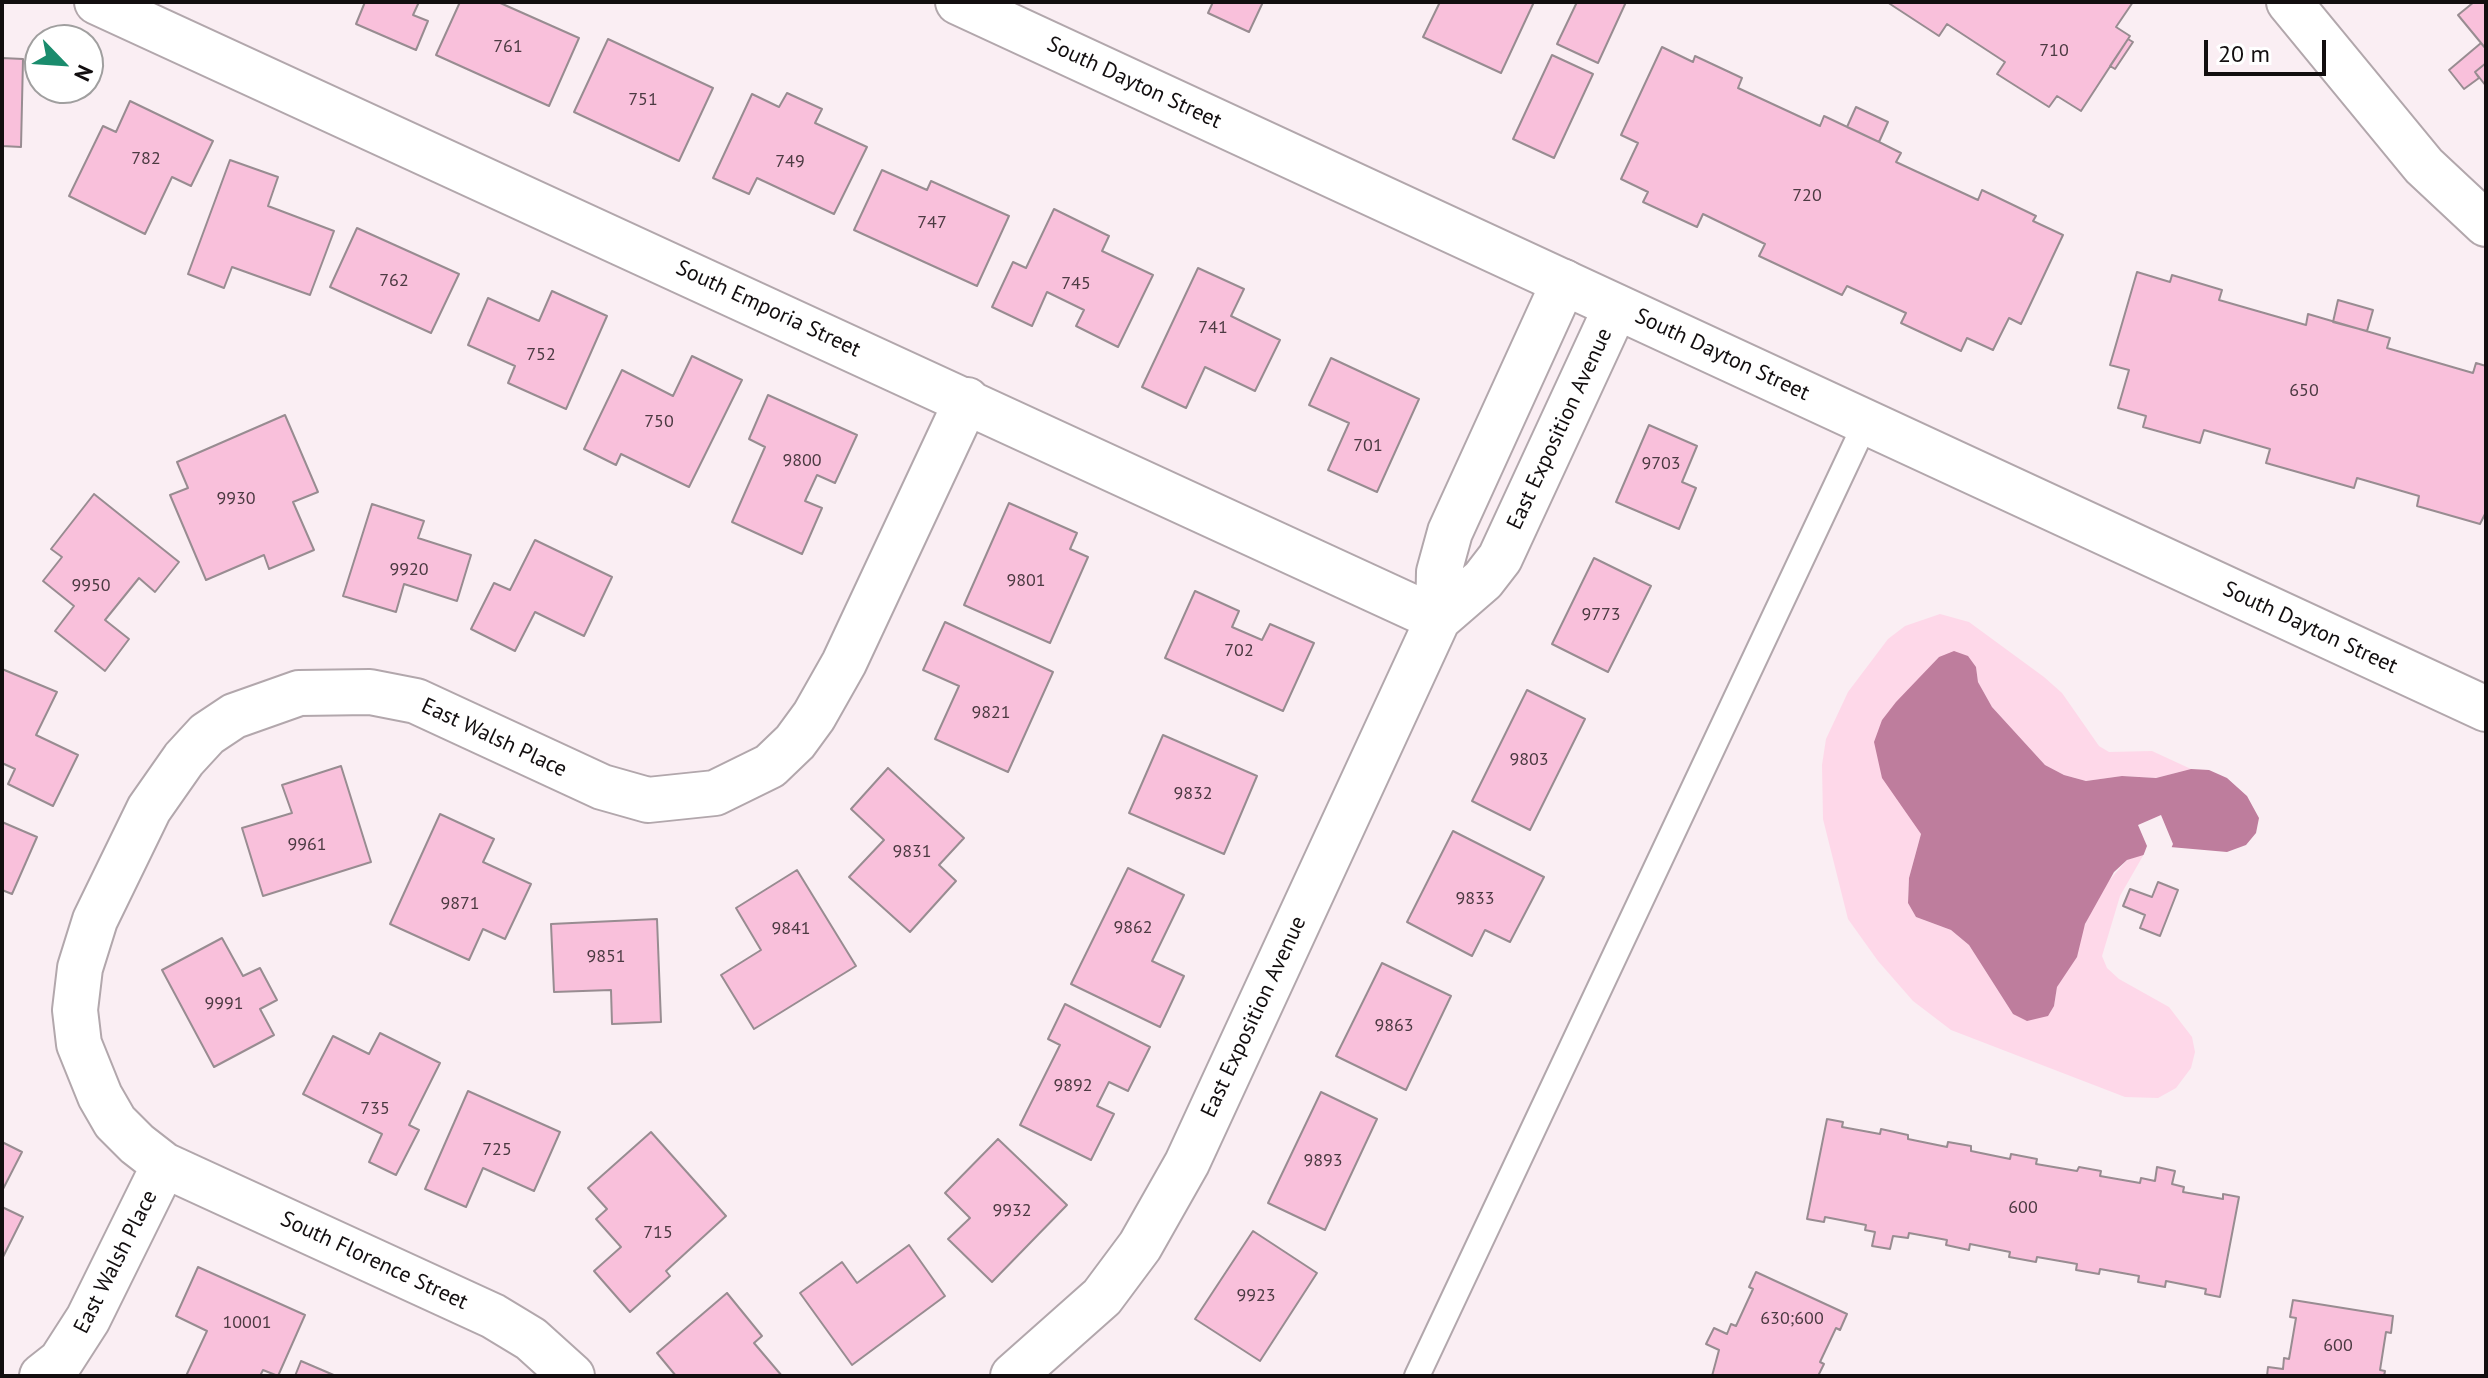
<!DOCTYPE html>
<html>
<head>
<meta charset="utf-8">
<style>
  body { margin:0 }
  #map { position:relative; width:2488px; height:1378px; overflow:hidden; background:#faeef3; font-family:"PT Sans",sans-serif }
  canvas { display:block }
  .frame { position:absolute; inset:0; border:4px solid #120e0f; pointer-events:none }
  .north { position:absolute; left:24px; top:24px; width:80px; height:80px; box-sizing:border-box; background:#fff; border:2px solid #a09f9f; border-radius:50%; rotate:115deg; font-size:22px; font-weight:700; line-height:32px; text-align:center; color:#120e0f }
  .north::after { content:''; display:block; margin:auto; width:28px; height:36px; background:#1a8c6d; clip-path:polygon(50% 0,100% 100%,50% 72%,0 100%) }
  .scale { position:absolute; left:2204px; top:40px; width:122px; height:36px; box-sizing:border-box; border:4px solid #120e0f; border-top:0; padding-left:10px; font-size:24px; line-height:28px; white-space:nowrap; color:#120e0f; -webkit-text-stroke:6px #fff; paint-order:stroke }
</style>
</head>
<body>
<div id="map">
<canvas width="2488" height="1378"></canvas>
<div class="frame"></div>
<div class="north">N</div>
<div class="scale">20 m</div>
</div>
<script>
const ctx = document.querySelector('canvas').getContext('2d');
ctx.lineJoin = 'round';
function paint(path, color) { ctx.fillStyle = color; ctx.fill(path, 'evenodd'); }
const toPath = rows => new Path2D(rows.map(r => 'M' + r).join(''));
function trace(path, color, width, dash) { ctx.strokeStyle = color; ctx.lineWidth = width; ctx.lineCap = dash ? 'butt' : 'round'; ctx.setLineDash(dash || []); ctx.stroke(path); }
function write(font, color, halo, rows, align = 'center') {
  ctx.font = font + ' "PT Sans",sans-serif'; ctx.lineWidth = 7; ctx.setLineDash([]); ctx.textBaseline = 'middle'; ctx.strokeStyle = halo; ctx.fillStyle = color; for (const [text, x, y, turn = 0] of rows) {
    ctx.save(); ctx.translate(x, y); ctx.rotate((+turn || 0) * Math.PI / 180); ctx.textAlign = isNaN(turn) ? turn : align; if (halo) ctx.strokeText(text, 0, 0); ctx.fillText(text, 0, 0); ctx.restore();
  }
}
paint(toPath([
  [1940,614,1969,622,2044,677,2062,693,2099,746,2109,752,2152,751,2191,769,2156,778,2122,776,2086,781,2064,775,2045,765,1992,707,1978,682,1976,667,1939,657,1882,720,1913,819,1921,834,1909,878,1908,903,1916,917,1951,930,1969,945,2013,1014,2054,1006,2057,987,2100,891,2127,860,2144,854,2120,896,2102,956,2107,968,2119,979,2169,1007,2192,1037,2195,1052,2191,1068,2176,1088,2158,1098,2125,1097,1951,1030,1913,1001,1878,961,1848,919,1823,819,1822,765,1826,739,1848,692,1888,639,1905,626]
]), '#fed8e9');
paint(toPath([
  [1954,651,1968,656,1976,667,1978,682,1992,707,2045,765,2064,775,2086,781,2122,776,2156,778,2191,769,2209,770,2227,778,2247,796,2259,818,2256,833,2246,845,2227,852,2170,847,2127,860,2114,872,2085,924,2077,957,2057,987,2054,1006,2048,1016,2027,1021,2013,1014,1969,945,1951,930,1916,917,1908,903,1909,878,1921,834,1882,778,1874,742,1882,720,1896,702,1939,657]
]), '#be7d9d');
paint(toPath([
  [2161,815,2173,844,2170,851,2142,859,2147,846,2138,825]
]), '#faeef3');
const building = toPath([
  [365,2,419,2,413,15,428,21,416,50,356,24,365,2],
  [460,2,498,2,579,38,549,106,436,55,460,2],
  [1213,2,1263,2,1249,32,1208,13,1213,2],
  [1440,2,1534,2,1501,73,1423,37,1440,2],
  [1577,2,1626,2,1598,63,1557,44,1577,2],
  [1887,2,2133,2,2116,27,2130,36,2081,111,2057,96,2049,107,1997,74,2005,62,1947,24,1939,36,1887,2],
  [2474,2,2486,2,2486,49,2458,15,2474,2],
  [608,39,713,88,679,161,574,112,608,39],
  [2128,39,2133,42,2115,69,2110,66,2128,39],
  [2481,43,2486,49,2486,63,2475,72,2479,78,2464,89,2449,70,2481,43],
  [1662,47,1693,62,1695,56,1742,78,1738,88,1820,126,1824,116,1879,142,1901,153,1896,162,1978,200,1982,190,2036,216,2033,221,2063,235,2021,324,2009,318,1993,350,1967,338,1961,351,1901,323,1906,313,1847,286,1842,295,1759,256,1765,244,1703,214,1697,227,1643,202,1648,192,1621,179,1638,143,1621,135,1662,47],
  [1552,55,1593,74,1554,158,1513,139,1552,55],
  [2,58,23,59,21,147,2,146,2,58],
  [2486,63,2486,86,2475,72,2486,63],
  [787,93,822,109,815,123,867,147,834,214,757,178,749,194,713,178,752,94,779,107,787,93],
  [130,101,213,141,191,186,172,177,145,234,69,196,103,126,116,132,130,101],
  [1856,107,1888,122,1879,142,1847,127,1856,107],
  [230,160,278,177,268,206,334,231,310,295,232,267,224,288,188,274,230,160],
  [882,170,927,190,931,181,1009,216,977,286,854,230,882,170],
  [1054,209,1109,236,1102,251,1153,275,1118,347,1076,326,1084,310,1047,292,1032,326,992,307,1013,262,1026,268,1054,209],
  [357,228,459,274,431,333,330,287,357,228],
  [1198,268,1244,289,1231,316,1280,340,1255,391,1205,367,1186,408,1142,387,1198,268],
  [2137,272,2170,282,2172,275,2222,290,2219,300,2306,325,2308,314,2390,338,2387,348,2473,373,2476,363,2486,366,2486,512,2480,524,2417,506,2419,496,2357,478,2354,488,2266,463,2270,449,2204,430,2200,443,2143,427,2146,416,2118,408,2129,370,2110,365,2137,272],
  [552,291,607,316,566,409,508,383,515,366,468,345,488,298,539,321,552,291],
  [2338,300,2373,310,2367,331,2333,322,2338,300],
  [692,356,742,380,689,487,621,454,616,465,584,449,622,370,673,396,692,356],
  [1331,358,1419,399,1377,492,1328,470,1349,423,1309,405,1331,358],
  [768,395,857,435,835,483,817,475,805,501,822,508,802,554,732,522,765,447,749,439,768,395],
  [285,415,318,492,293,502,314,550,269,569,264,555,206,580,170,495,188,488,177,462,285,415],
  [1649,425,1697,446,1682,482,1696,488,1679,529,1616,502,1649,425],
  [94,494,179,562,155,592,139,578,105,620,129,639,105,671,55,631,74,606,43,581,62,557,51,549,94,494],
  [1009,503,1077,533,1070,549,1088,557,1050,643,964,605,1009,503],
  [372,504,424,521,418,538,471,555,457,601,404,584,396,612,343,596,372,504],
  [535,540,612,577,584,636,535,612,515,651,471,629,494,583,510,590,535,540],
  [1594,558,1651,586,1608,672,1552,644,1594,558],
  [1195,591,1239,611,1232,627,1262,640,1270,624,1314,643,1283,711,1165,658,1195,591],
  [945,622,1053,672,1008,772,935,739,959,686,923,670,945,622],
  [2,669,57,692,36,735,78,755,53,806,8,784,15,769,2,763,2,669],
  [1527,690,1585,719,1530,830,1472,801,1527,690],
  [1163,735,1257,776,1224,854,1129,813,1163,735],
  [341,766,371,862,263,896,242,828,292,813,282,785,341,766],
  [888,768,964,838,939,865,956,881,910,932,849,877,884,840,851,809,888,768],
  [440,814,494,839,483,862,531,884,505,939,483,929,469,960,390,924,440,814],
  [2,822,37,837,12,894,2,890,2,822],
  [1453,831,1544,877,1510,942,1485,930,1472,956,1407,922,1453,831],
  [1128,868,1184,895,1152,961,1184,976,1160,1027,1071,984,1128,868],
  [797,870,856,966,754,1029,721,975,761,950,736,908,797,870],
  [2158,882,2178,890,2160,936,2140,928,2145,915,2123,906,2130,889,2152,897,2158,882],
  [657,919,661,1022,612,1024,611,990,554,992,551,924,657,919],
  [222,938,243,976,260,968,277,1000,260,1009,274,1035,214,1067,162,970,222,938],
  [1382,963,1451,996,1406,1090,1336,1056,1382,963],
  [1065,1004,1150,1047,1128,1091,1109,1082,1097,1106,1114,1114,1091,1160,1020,1125,1060,1045,1048,1039,1065,1004],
  [380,1033,440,1063,409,1125,419,1130,396,1175,369,1162,382,1134,303,1094,333,1036,369,1054,380,1033],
  [468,1091,560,1132,534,1191,483,1168,466,1207,425,1189,468,1091],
  [1321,1092,1377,1119,1325,1230,1268,1203,1321,1092],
  [1827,1119,1843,1122,1842,1127,1880,1134,1881,1129,1908,1135,1908,1139,1947,1147,1948,1142,1971,1146,1971,1151,2010,1159,2011,1154,2037,1159,2036,1164,2077,1171,2079,1167,2101,1171,2100,1176,2140,1183,2141,1178,2155,1181,2157,1167,2175,1171,2172,1184,2184,1187,2183,1192,2223,1199,2223,1194,2239,1197,2220,1297,2205,1294,2206,1289,2166,1281,2165,1287,2138,1282,2139,1276,2100,1269,2099,1274,2076,1270,2077,1264,2037,1257,2036,1262,2009,1257,2010,1252,1970,1244,1969,1250,1946,1245,1947,1240,1909,1233,1908,1238,1893,1236,1890,1249,1872,1246,1875,1232,1865,1230,1866,1225,1825,1217,1824,1222,1807,1219,1827,1119],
  [651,1132,726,1216,666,1271,670,1276,630,1312,594,1271,621,1247,596,1219,607,1209,588,1188,651,1132],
  [998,1139,1067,1205,992,1282,948,1239,970,1218,945,1193,998,1139],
  [2,1142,22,1152,2,1191,2,1142],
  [2,1207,23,1217,2,1259,2,1207],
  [1253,1231,1317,1273,1260,1361,1195,1319,1253,1231],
  [909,1245,945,1296,852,1365,800,1293,842,1262,857,1283,909,1245],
  [198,1267,305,1315,278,1376,263,1370,260,1376,186,1376,207,1331,176,1316,198,1267],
  [1756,1272,1847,1314,1840,1330,1836,1328,1820,1362,1824,1364,1818,1376,1712,1376,1719,1350,1706,1344,1714,1328,1727,1334,1731,1324,1736,1326,1753,1289,1749,1287,1756,1272],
  [727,1293,762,1336,754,1343,782,1376,676,1376,657,1353,727,1293],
  [2293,1300,2393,1316,2391,1333,2386,1332,2380,1370,2385,1371,2384,1376,2267,1376,2268,1367,2283,1369,2284,1358,2289,1359,2296,1318,2290,1317,2293,1300],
  [301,1361,336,1376,295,1376,301,1361]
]);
paint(building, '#f9c0db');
trace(building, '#988c91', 2);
const service = toPath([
  [1417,1376,1866,422]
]);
const minor = toPath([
  [97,2,1438,619],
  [2289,2,2424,166,2486,224],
  [1438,619,1483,580,1500,558,1616,307],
  [42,1376,61,1361,88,1319,164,1165],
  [572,1376,531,1339,493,1316,164,1165,137,1144,115,1122,100,1096,79,1044,75,1010,80,968,95,920,149,809,184,759,207,734,234,716,299,693,370,692,416,701,602,787,648,800,715,793,770,766,795,742,814,716,844,663,967,400],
  [1013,1376,1102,1297,1140,1246,1187,1163,1438,619,1439,572,1450,532,1564,282]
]);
const tertiary = toPath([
  [958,2,2486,709]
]);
trace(service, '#b2a7ac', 28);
trace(minor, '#b2a7ac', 48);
trace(tertiary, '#b2a7ac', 48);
trace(service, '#fff', 24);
trace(minor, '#fff', 44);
trace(tertiary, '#fff', 44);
write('18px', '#4c3a42', null, [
  ["761",508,47],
  ["710",2054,51],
  ["751",643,100],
  ["782",146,159],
  ["749",790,162],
  ["720",1807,196],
  ["747",932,223],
  ["762",394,281],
  ["745",1076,284],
  ["741",1213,328],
  ["752",541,355],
  ["650",2304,391],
  ["750",659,422],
  ["701",1368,446],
  ["9800",802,461],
  ["9703",1661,464],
  ["9930",236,499],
  ["9920",409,570],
  ["9801",1026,581],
  ["9950",91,586],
  ["9773",1601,615],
  ["702",1239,651],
  ["9821",991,713],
  ["9803",1529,760],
  ["9832",1193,794],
  ["9961",307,845],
  ["9831",912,852],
  ["9833",1475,899],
  ["9871",460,904],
  ["9862",1133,928],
  ["9841",791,929],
  ["9851",606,957],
  ["9991",224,1004],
  ["9863",1394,1026],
  ["9892",1073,1086],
  ["735",375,1109],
  ["725",497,1150],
  ["9893",1323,1161],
  ["600",2023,1208],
  ["9932",1012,1211],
  ["715",658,1233],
  ["9923",1256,1296],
  ["630;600",1792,1319],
  ["10001",247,1323],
  ["600",2338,1346]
]);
write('22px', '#120e0f', '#fff', [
  ["South Dayton Street",1134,83,25],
  ["South Emporia Street",768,309,25],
  ["South Dayton Street",1722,355,25],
  ["East Exposition Avenue",1560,429,-65],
  ["South Dayton Street",2310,628,25],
  ["East Walsh Place",494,738,25],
  ["East Exposition Avenue",1254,1017,-65],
  ["South Florence Street",374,1261,25],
  ["East Walsh Place",116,1262,-63]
]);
</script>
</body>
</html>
